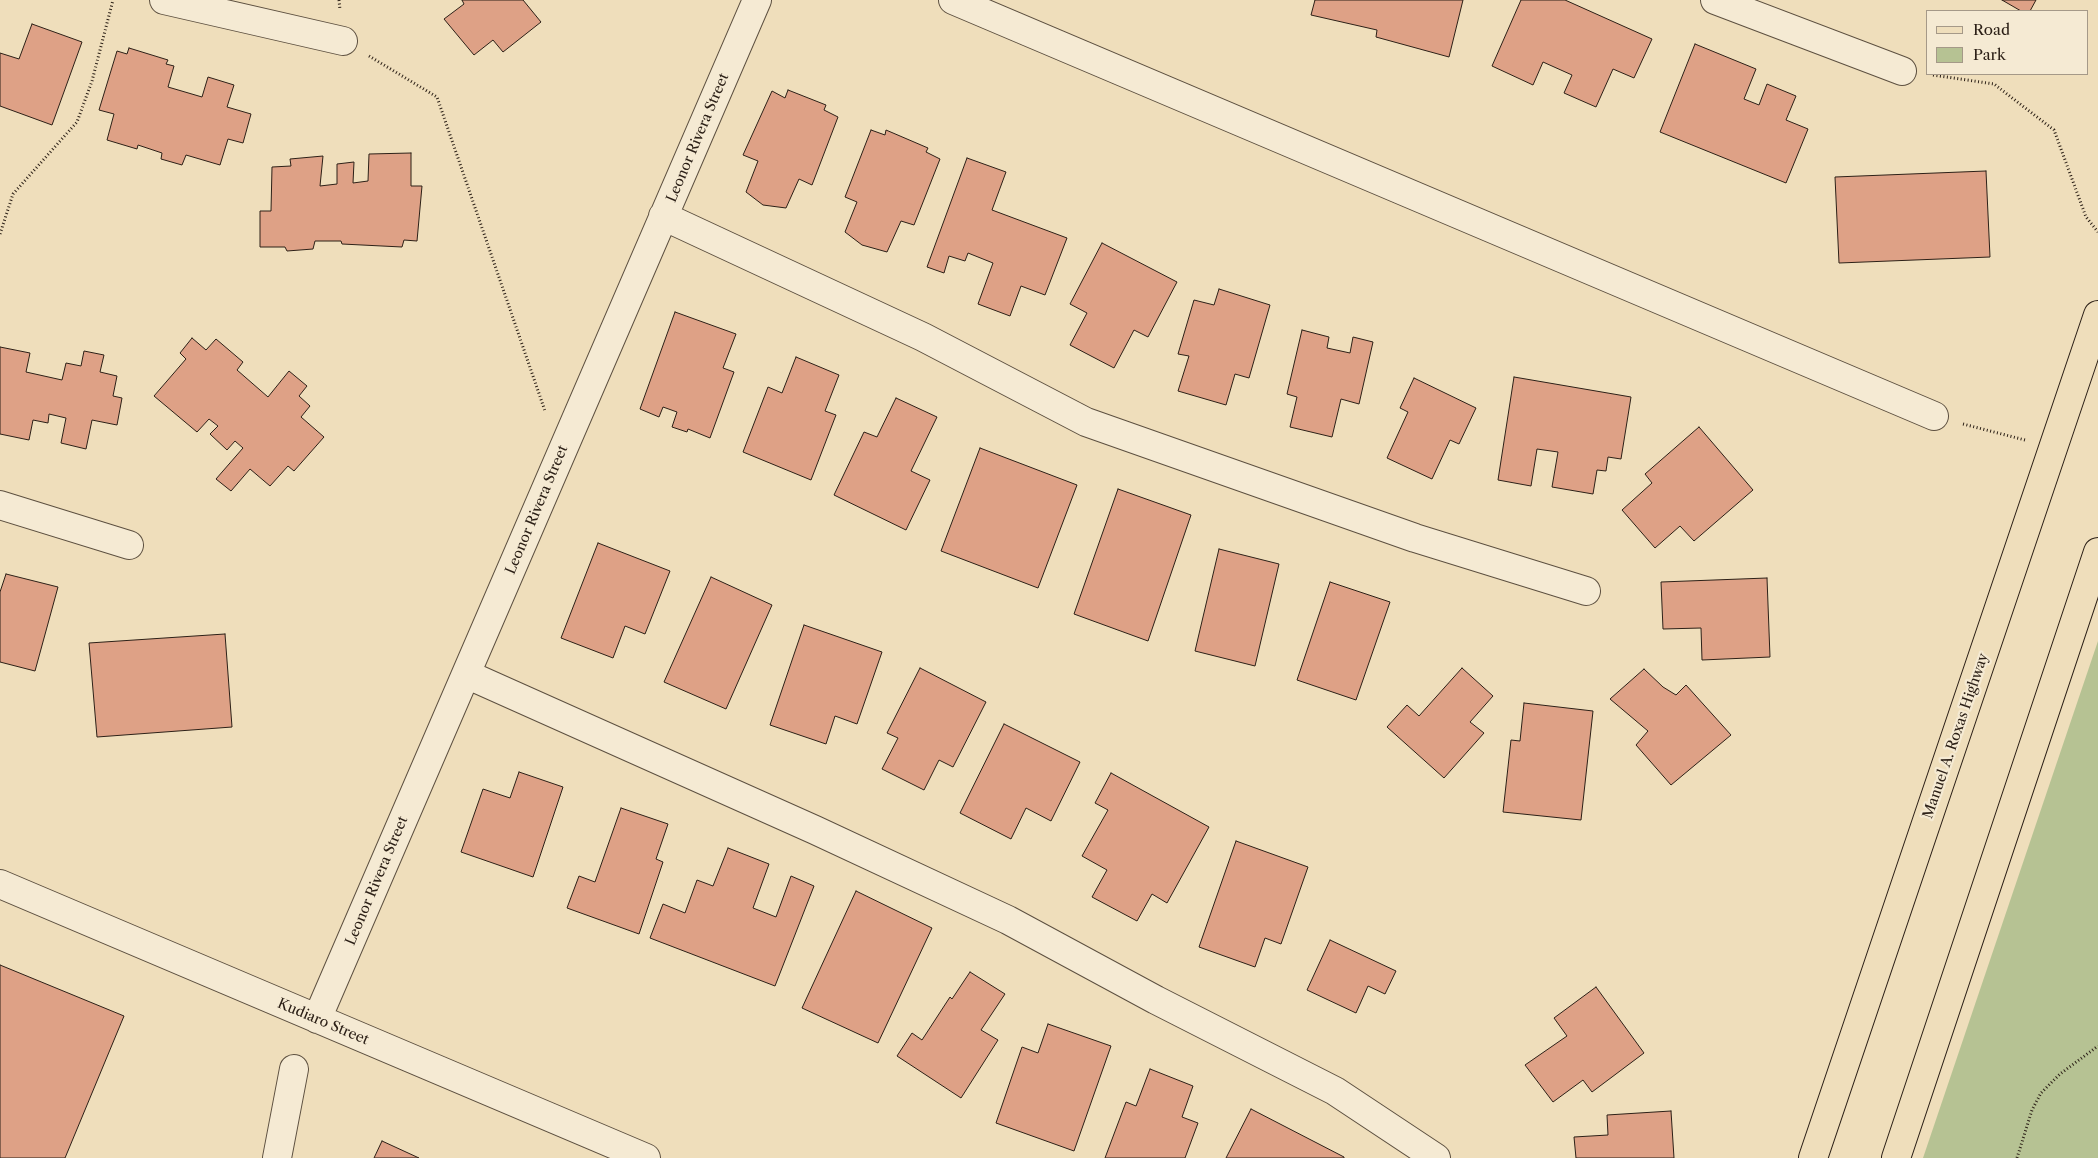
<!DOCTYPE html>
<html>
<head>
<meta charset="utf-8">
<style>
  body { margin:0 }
  #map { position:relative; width:2098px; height:1158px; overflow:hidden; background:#efdebb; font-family:"Libre Caslon Text",serif }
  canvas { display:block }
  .legend { position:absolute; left:1926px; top:10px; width:162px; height:65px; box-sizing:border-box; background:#f5ead3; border:1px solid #a59988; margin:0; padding:6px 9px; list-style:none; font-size:15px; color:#2c2017 }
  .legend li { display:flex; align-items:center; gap:10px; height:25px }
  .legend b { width:25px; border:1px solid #a59988 }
</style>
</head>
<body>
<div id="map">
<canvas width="2098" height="1158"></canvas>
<ul class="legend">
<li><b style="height:6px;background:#efdebb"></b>Road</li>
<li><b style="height:14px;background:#b6c293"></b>Park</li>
</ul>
</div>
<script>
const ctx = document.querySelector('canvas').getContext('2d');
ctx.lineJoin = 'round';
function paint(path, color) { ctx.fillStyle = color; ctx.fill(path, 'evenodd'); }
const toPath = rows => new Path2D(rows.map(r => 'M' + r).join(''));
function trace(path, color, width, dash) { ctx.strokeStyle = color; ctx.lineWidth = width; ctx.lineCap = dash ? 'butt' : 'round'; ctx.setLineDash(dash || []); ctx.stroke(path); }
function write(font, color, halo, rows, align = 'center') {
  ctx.font = font + ' "Libre Caslon Text",serif'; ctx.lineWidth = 4.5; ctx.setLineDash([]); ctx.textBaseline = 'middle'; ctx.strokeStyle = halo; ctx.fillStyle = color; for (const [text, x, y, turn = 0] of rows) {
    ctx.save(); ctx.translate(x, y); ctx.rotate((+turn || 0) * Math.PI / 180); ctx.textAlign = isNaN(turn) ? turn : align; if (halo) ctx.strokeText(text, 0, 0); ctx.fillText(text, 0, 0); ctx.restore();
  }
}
paint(toPath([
  [2098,641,2098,1158,1923,1158]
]), '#b6c293');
const building = toPath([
  [462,0,523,0,541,22,503,52,493,40,474,55,444,19,464,4,462,0],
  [1315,0,1463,0,1449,57,1376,37,1377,30,1311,15,1315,0],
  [1521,0,1565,0,1652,39,1634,78,1613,69,1596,107,1564,93,1572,75,1543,62,1533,85,1492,66,1521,0],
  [2002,0,2036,0,2030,11,2021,11,2002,0],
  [32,24,82,42,52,125,0,106,0,53,19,59,32,24],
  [1695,44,1756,69,1744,99,1759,105,1767,84,1796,96,1786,120,1808,129,1786,183,1660,132,1695,44],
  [129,48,168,60,166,64,174,66,168,87,202,97,208,77,234,85,227,107,251,114,243,143,228,139,220,165,186,155,182,165,161,159,162,153,138,145,137,149,107,140,114,114,99,110,117,51,127,54,129,48],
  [788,90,826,105,824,110,838,117,812,185,799,179,786,208,763,205,746,192,758,161,743,155,772,91,785,98,788,90],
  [871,130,885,135,886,130,928,148,926,152,940,159,914,225,901,221,887,252,862,245,845,232,857,202,845,197,871,130],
  [411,153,411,186,422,186,417,241,404,240,402,247,342,244,341,241,315,241,313,249,287,251,285,247,260,247,260,211,271,211,272,167,291,166,290,159,323,156,320,186,337,184,337,164,354,162,353,183,368,181,369,154,411,153],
  [967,158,1006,172,992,210,1067,238,1045,295,1021,286,1010,316,978,304,993,263,968,253,965,261,949,256,944,273,927,267,967,158],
  [1986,171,1990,257,1839,263,1835,177,1986,171],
  [1102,243,1177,282,1148,337,1134,330,1114,368,1070,345,1087,313,1070,304,1102,243],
  [1219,289,1270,305,1249,378,1235,374,1226,405,1178,391,1189,356,1178,354,1194,300,1214,305,1219,289],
  [675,312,736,334,723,368,734,372,710,438,688,429,687,432,672,427,677,412,663,407,659,417,640,409,675,312],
  [1302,330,1329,337,1327,348,1350,353,1353,337,1373,342,1359,404,1341,399,1332,437,1290,427,1297,397,1287,394,1302,330],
  [192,338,206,350,216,339,243,362,237,370,268,397,289,371,307,386,299,396,310,406,301,417,324,437,294,471,288,466,270,486,250,469,231,491,216,479,243,448,235,441,227,450,210,434,218,426,209,419,197,432,154,396,186,359,180,353,192,338],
  [0,347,30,353,26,372,62,380,66,363,81,366,84,351,104,355,100,372,117,376,113,396,122,398,117,425,92,420,86,449,61,443,66,418,49,414,48,423,33,420,29,440,0,434,0,347],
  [796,357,839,375,825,411,836,415,811,480,743,452,768,387,782,393,796,357],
  [1514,377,1631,397,1621,459,1608,457,1606,471,1597,470,1593,494,1552,487,1558,452,1537,449,1531,486,1498,480,1514,377],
  [1414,378,1476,408,1459,444,1450,440,1432,479,1387,458,1408,412,1400,408,1414,378],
  [896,398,937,417,911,471,930,480,906,530,834,495,864,432,877,437,896,398],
  [1699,427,1753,490,1694,541,1680,526,1655,548,1622,510,1652,483,1645,474,1699,427],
  [980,448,1077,485,1038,588,941,551,980,448],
  [1118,489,1191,515,1148,641,1074,614,1118,489],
  [598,543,670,571,645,634,625,626,613,658,561,638,598,543],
  [1219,549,1279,564,1255,666,1195,651,1219,549],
  [6,574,58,587,35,671,0,662,0,592,6,574],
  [711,577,772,605,726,709,664,682,711,577],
  [1767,578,1770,657,1702,660,1701,628,1663,629,1661,582,1767,578],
  [1330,582,1390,602,1356,700,1297,680,1330,582],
  [804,625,882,652,857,724,835,716,826,744,770,725,804,625],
  [225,634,232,727,97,737,89,643,225,634],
  [920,668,986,702,953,767,939,760,924,790,882,769,898,738,887,733,920,668],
  [1462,668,1493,696,1470,722,1484,733,1444,778,1387,727,1407,705,1419,716,1462,668],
  [1644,669,1663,687,1676,695,1686,685,1731,735,1671,785,1636,745,1648,731,1610,699,1644,669],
  [1524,703,1593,711,1581,820,1503,812,1511,740,1520,741,1524,703],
  [1004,724,1080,762,1051,821,1026,808,1011,839,960,813,1004,724],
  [519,772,563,787,533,877,461,852,483,789,510,798,519,772],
  [1111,773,1209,827,1167,903,1152,894,1137,921,1092,897,1107,870,1082,856,1108,810,1095,803,1111,773],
  [621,808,668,824,656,859,663,862,639,934,567,908,579,876,595,882,621,808],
  [1236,841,1308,867,1281,944,1265,938,1255,967,1199,947,1236,841],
  [728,848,769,864,753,908,776,917,791,876,814,886,775,986,650,938,663,904,685,913,697,880,713,886,728,848],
  [856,891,932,928,878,1043,802,1008,856,891],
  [1330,940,1396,971,1385,994,1368,986,1356,1013,1307,990,1330,940],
  [0,965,124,1016,65,1158,0,1158,0,965],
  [970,972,1005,994,981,1030,998,1040,961,1098,897,1056,912,1033,922,1040,950,997,952,999,970,972],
  [1596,987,1644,1053,1592,1092,1583,1080,1553,1102,1525,1065,1567,1036,1554,1018,1596,987],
  [1048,1024,1111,1046,1074,1151,996,1123,1022,1047,1038,1053,1048,1024],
  [1150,1069,1193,1086,1182,1117,1198,1123,1185,1158,1105,1158,1126,1102,1136,1106,1150,1069],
  [1251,1109,1344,1157,1344,1158,1226,1158,1251,1109],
  [1671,1111,1674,1158,1576,1158,1574,1137,1608,1135,1607,1115,1671,1111],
  [382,1141,419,1158,374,1158,382,1141]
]);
paint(building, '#dea186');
trace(building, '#2c2017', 1);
const minor = toPath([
  [164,0,343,41],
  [953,0,1934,416],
  [1715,0,1902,71],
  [663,216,923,337,1086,422,1415,538,1586,591],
  [0,505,129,545],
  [466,674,815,830,1008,920,1156,1000,1335,1091,1436,1158],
  [0,884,646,1158],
  [317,1019,757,0],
  [277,1158,294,1069]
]);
const major = toPath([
  [1813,1158,2098,315],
  [1896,1158,2098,552]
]);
trace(minor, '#5d5040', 30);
trace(major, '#2c2017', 30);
trace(toPath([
  [339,0,340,10],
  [369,56,437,97,545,411],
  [1933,75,1994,84,2054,130,2086,217,2098,232],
  [0,234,13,194,77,122,92,81,113,0],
  [1963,424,2025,440],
  [2017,1158,2032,1110,2041,1093,2060,1074,2098,1046]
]), '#2c2017', 3, [1, 2.5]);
trace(minor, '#f5ead3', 28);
trace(major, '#efdebb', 28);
write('14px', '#2c2017', '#f5ead3', [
  ["Leonor Rivera Street",698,138,-67],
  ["Leonor Rivera Street",537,510,-67],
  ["Manuel A. Roxas Highway",1956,736,-71],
  ["Leonor Rivera Street",377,881,-67],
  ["Kudiaro Street",323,1022,23]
]);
</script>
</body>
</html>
